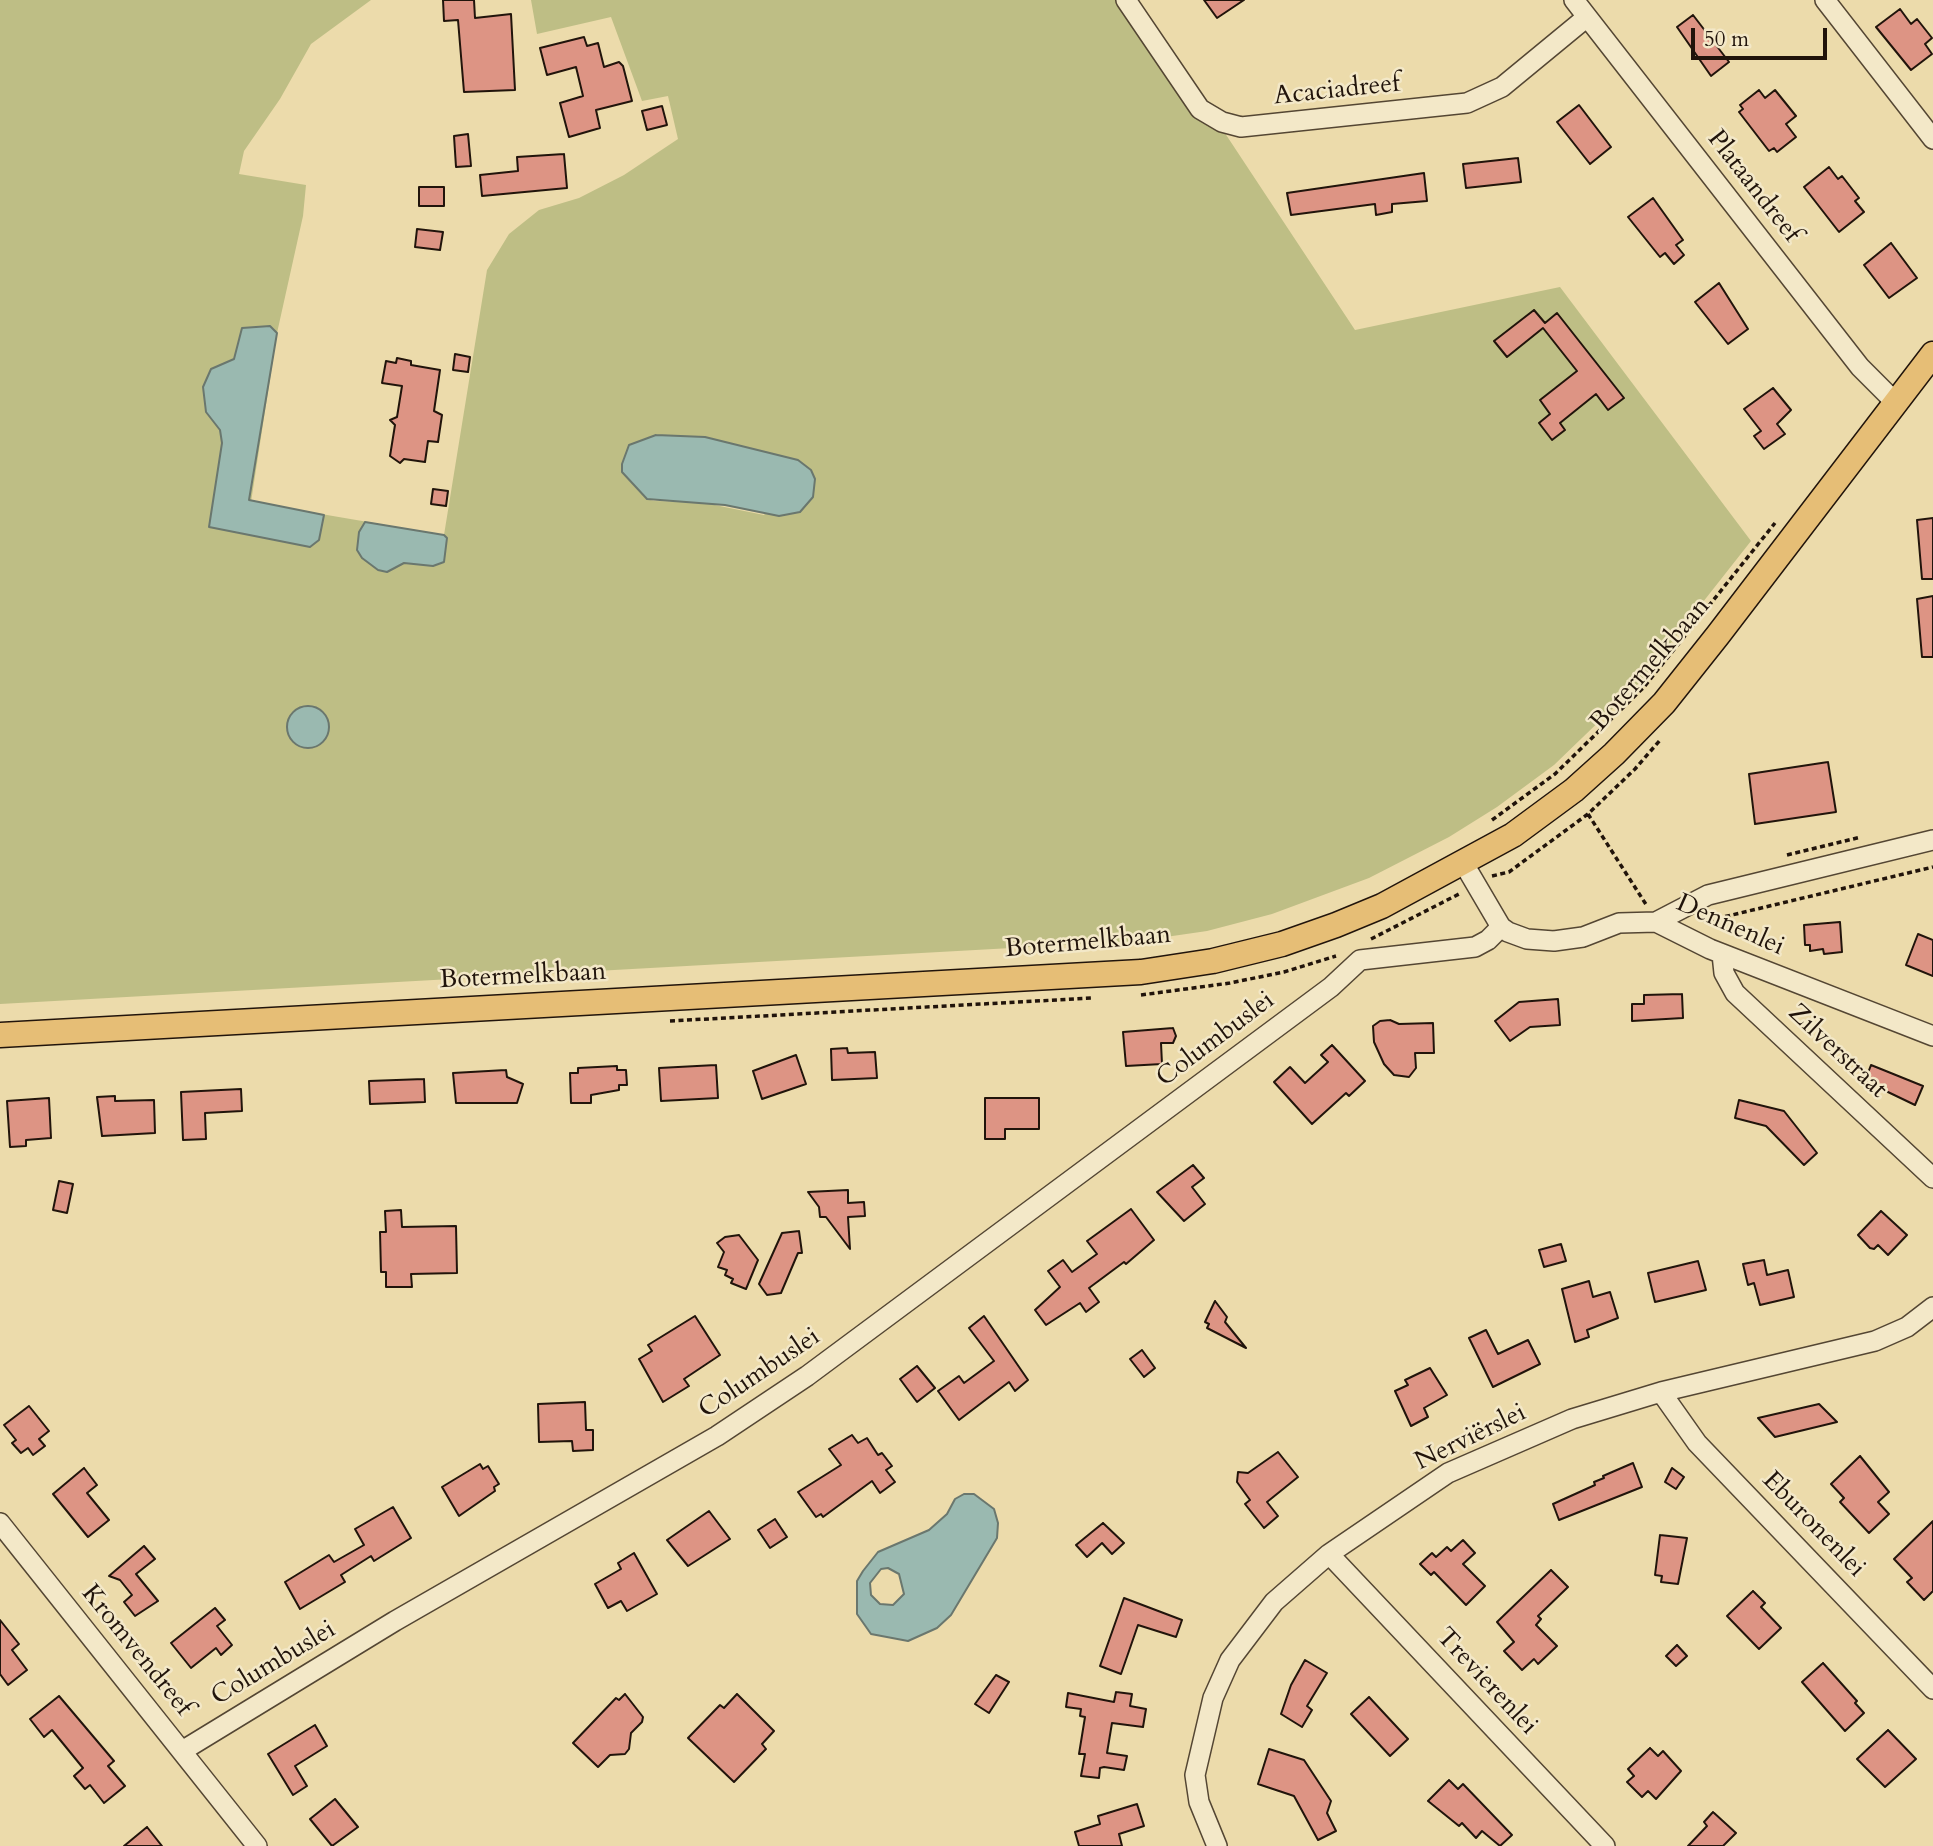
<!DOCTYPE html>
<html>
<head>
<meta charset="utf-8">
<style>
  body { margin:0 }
  #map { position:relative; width:1933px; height:1846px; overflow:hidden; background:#ecdbab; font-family:Cardo,serif }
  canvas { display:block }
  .scale { position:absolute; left:1691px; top:28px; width:136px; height:32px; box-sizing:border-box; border:4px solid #21140b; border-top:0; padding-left:9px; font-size:21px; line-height:24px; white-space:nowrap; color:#21140b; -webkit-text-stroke:5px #f3e8c8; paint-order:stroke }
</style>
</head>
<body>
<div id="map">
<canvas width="1933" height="1846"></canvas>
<div class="scale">50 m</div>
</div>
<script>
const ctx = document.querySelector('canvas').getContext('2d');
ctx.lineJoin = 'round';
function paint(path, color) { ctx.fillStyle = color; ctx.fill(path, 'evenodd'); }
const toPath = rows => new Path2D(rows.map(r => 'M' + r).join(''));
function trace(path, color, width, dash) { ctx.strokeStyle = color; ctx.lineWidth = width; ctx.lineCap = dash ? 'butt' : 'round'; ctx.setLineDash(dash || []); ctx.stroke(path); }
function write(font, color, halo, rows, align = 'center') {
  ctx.font = font + ' Cardo,serif'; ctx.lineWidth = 5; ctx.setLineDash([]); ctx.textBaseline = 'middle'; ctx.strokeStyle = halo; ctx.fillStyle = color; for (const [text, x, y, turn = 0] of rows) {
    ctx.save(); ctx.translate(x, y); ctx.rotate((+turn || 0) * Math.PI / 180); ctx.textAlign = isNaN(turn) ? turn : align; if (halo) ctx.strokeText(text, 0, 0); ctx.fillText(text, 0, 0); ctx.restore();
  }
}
paint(toPath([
  [0,0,371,0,311,44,280,99,244,151,239,174,306,185,303,216,277,333,251,502,444,535,487,270,509,234,539,210,579,198,624,175,678,139,668,96,642,101,611,17,537,34,531,0,1137,0,1355,330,1560,287,1751,541,1640,682,1554,765,1497,807,1449,837,1369,878,1272,914,1207,931,1138,941,0,1004],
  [656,435,705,437,798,460,764,515,700,502,654,501,647,499,626,477]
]), '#bebe85');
const water = toPath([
  [270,326,277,333,249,500,324,515,319,540,310,547,209,527,222,443,220,430,206,412,203,387,211,369,234,359,242,328,270,326],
  [656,435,705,437,798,460,811,470,815,479,813,497,800,512,779,516,725,505,647,499,622,472,622,464,629,445,656,435],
  [365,522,444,535,447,538,444,562,433,566,404,563,387,572,378,570,362,558,357,550,359,532,365,522],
  '287 727a21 21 0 1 1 42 0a21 21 0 1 1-42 0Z',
  [964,1494,974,1494,994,1509,998,1523,997,1538,951,1615,937,1628,908,1641,871,1634,857,1614,857,1581,863,1571,878,1552,929,1530,947,1514,955,1499,964,1494],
  [888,1568,899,1574,904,1594,893,1605,880,1604,871,1595,870,1583,881,1569,888,1568]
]);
paint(water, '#9ab9b0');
trace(water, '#6a776e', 2);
const building = toPath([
  [443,0,474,0,475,18,511,14,515,90,464,92,458,20,444,21,443,0],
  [1204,0,1244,0,1217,18,1204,0],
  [1900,9,1911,24,1917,19,1932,38,1925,44,1932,54,1911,70,1876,27,1900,9],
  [1693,15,1729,62,1711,76,1677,27,1693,15],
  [584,37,587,46,598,43,604,67,619,62,623,66,632,101,596,110,600,128,569,137,560,103,583,96,576,67,547,75,540,48,584,37],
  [1759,90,1765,98,1775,90,1796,116,1786,124,1796,137,1777,152,1774,148,1769,151,1739,112,1743,109,1740,105,1759,90],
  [1579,105,1611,147,1590,164,1557,122,1579,105],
  [662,106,667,125,647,130,642,111,662,106],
  [468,134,471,166,456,167,454,136,468,134],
  [564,154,567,188,482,196,480,175,518,171,517,157,564,154],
  [1518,158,1521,182,1466,188,1463,164,1518,158],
  [1829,167,1838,179,1842,176,1859,198,1855,201,1864,212,1839,232,1804,187,1829,167],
  [1424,173,1427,201,1392,204,1392,212,1376,215,1375,204,1291,215,1287,193,1424,173],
  [419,187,444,187,444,206,419,206,419,187],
  [1653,198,1683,240,1676,245,1684,255,1674,264,1665,253,1660,257,1628,217,1653,198],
  [417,229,443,232,440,250,415,247,417,229],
  [1891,243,1917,278,1889,298,1864,265,1891,243],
  [1719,283,1748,329,1728,344,1695,302,1719,283],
  [1534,310,1545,323,1557,313,1624,398,1608,410,1596,394,1560,423,1565,430,1552,440,1539,423,1550,414,1540,400,1577,371,1543,328,1507,357,1494,341,1534,310],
  [455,354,470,357,468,372,453,370,455,354],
  [397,358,411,361,411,365,440,370,434,411,442,415,438,442,428,441,425,462,404,459,400,463,390,456,395,425,390,420,397,417,402,386,382,383,386,361,396,363,397,358],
  [1773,388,1791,410,1777,424,1785,434,1764,449,1754,436,1761,431,1744,409,1773,388],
  [433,489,448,491,446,506,431,504,433,489],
  [1933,518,1933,579,1922,579,1917,520,1933,518],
  [1933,596,1933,657,1922,657,1917,599,1933,596],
  [1828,762,1836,812,1755,824,1749,774,1828,762],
  [1840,922,1842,952,1824,954,1823,949,1810,951,1810,945,1805,945,1804,925,1840,922],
  [1918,934,1933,940,1933,976,1906,965,1918,934],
  [1682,994,1683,1018,1632,1021,1632,1004,1644,1004,1644,995,1682,994],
  [1558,999,1560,1025,1530,1027,1510,1041,1495,1021,1519,1002,1558,999],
  [1390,1020,1399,1024,1433,1023,1434,1053,1415,1053,1416,1068,1409,1077,1394,1075,1384,1064,1374,1042,1373,1026,1380,1021,1390,1020],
  [1173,1028,1176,1036,1173,1043,1161,1043,1162,1064,1126,1066,1123,1032,1173,1028],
  [1332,1045,1365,1081,1349,1096,1346,1093,1312,1124,1274,1082,1290,1067,1305,1083,1328,1062,1321,1055,1332,1045],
  [847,1048,848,1053,875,1052,877,1078,832,1080,831,1049,847,1048],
  [796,1055,806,1084,762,1099,753,1071,796,1055],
  [716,1065,718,1098,661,1101,659,1068,716,1065],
  [1871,1065,1923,1086,1915,1105,1865,1081,1871,1065],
  [617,1066,617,1070,626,1070,627,1085,619,1085,619,1090,591,1095,591,1103,571,1103,570,1073,578,1073,578,1068,617,1066],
  [506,1070,507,1077,523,1084,517,1103,456,1103,453,1073,506,1070],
  [424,1079,425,1102,370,1104,369,1081,424,1079],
  [241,1089,242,1111,205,1113,206,1139,183,1140,181,1092,241,1089],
  [115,1096,115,1101,154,1100,155,1133,102,1136,97,1097,115,1096],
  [49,1098,51,1138,26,1140,26,1146,10,1147,7,1101,49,1098],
  [985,1098,1039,1098,1039,1129,1005,1129,1005,1139,985,1139,985,1098],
  [1739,1100,1784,1111,1817,1153,1804,1165,1766,1126,1735,1118,1739,1100],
  [1193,1165,1204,1178,1192,1187,1205,1204,1184,1221,1157,1192,1193,1165],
  [59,1181,73,1184,67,1213,53,1210,59,1181],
  [848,1190,848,1203,864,1202,865,1216,848,1217,850,1249,826,1217,820,1217,819,1207,808,1192,848,1190],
  [1131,1209,1154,1240,1126,1264,1124,1262,1089,1288,1099,1302,1086,1312,1080,1303,1046,1325,1035,1310,1060,1287,1048,1271,1063,1260,1072,1272,1097,1254,1087,1241,1131,1209],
  [401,1210,402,1227,456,1226,457,1273,411,1274,412,1287,386,1287,386,1272,381,1272,380,1232,386,1232,385,1211,401,1210],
  [1881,1211,1907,1235,1888,1255,1878,1245,1874,1249,1870,1248,1858,1235,1881,1211],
  [799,1231,802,1253,798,1253,781,1293,767,1295,759,1284,782,1233,799,1231],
  [739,1235,758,1260,746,1289,731,1283,733,1279,725,1275,727,1270,718,1267,724,1252,717,1243,725,1237,739,1235],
  [1561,1244,1566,1261,1544,1267,1539,1250,1561,1244],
  [1764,1260,1767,1275,1788,1270,1794,1297,1760,1305,1754,1283,1748,1285,1743,1264,1764,1260],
  [1698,1261,1706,1290,1655,1302,1648,1273,1698,1261],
  [1589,1281,1593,1297,1610,1292,1618,1318,1587,1330,1589,1337,1575,1342,1562,1289,1589,1281],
  [1215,1301,1227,1317,1225,1322,1246,1348,1207,1328,1209,1324,1205,1322,1215,1301],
  [695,1316,720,1355,684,1379,689,1386,663,1402,639,1359,652,1351,648,1345,695,1316],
  [984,1316,1028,1380,1015,1391,1009,1382,959,1420,938,1391,959,1376,964,1383,994,1361,969,1328,984,1316],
  [1486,1330,1498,1354,1528,1340,1540,1364,1493,1387,1469,1338,1486,1330],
  [1142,1350,1155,1368,1144,1377,1130,1359,1142,1350],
  [917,1366,935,1388,917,1402,900,1379,917,1366],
  [1430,1368,1447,1395,1424,1408,1428,1417,1411,1426,1395,1391,1408,1385,1405,1380,1430,1368],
  [585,1402,586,1430,593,1430,593,1450,573,1451,572,1441,539,1442,538,1404,585,1402],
  [1819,1404,1837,1422,1775,1437,1758,1418,1819,1404],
  [29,1406,49,1431,39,1439,45,1446,33,1455,28,1448,21,1453,12,1443,16,1440,4,1425,29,1406],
  [852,1435,858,1443,867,1438,878,1455,882,1453,892,1466,886,1470,895,1482,880,1493,872,1481,823,1517,821,1514,816,1517,798,1492,841,1465,829,1449,852,1435],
  [1278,1452,1298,1477,1267,1502,1278,1516,1264,1528,1245,1504,1250,1500,1237,1482,1238,1472,1248,1473,1278,1452],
  [1860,1456,1889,1492,1878,1502,1889,1514,1869,1533,1840,1502,1844,1498,1831,1484,1860,1456],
  [1633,1463,1642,1487,1559,1520,1553,1504,1595,1485,1594,1482,1604,1478,1603,1476,1633,1463],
  [480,1464,483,1469,488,1466,499,1484,494,1487,495,1491,459,1516,442,1487,480,1464],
  [84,1468,97,1485,87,1493,109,1520,88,1537,53,1494,84,1468],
  [1672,1468,1684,1477,1676,1489,1665,1482,1672,1468],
  [393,1507,411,1538,374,1561,371,1556,341,1575,345,1582,300,1609,285,1582,329,1555,334,1562,364,1545,355,1529,393,1507],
  [709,1511,730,1539,688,1566,667,1540,709,1511],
  [775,1519,787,1537,770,1548,758,1530,775,1519],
  [1933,1521,1933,1591,1924,1600,1907,1582,1912,1578,1894,1559,1933,1521],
  [1103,1523,1124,1543,1112,1554,1102,1543,1087,1557,1076,1545,1103,1523],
  [1660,1535,1687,1538,1678,1584,1661,1582,1662,1576,1655,1575,1660,1535],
  [1463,1540,1475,1553,1463,1564,1485,1586,1466,1605,1434,1572,1431,1575,1420,1564,1432,1553,1436,1557,1447,1547,1451,1551,1463,1540],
  [144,1546,155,1559,136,1574,158,1601,135,1616,124,1602,132,1595,120,1580,109,1576,144,1546],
  [634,1553,657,1594,627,1611,621,1601,608,1608,595,1584,621,1569,618,1563,634,1553],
  [1551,1570,1568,1587,1538,1616,1541,1619,1536,1625,1557,1646,1538,1664,1534,1659,1522,1670,1504,1651,1514,1642,1497,1622,1551,1570],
  [1753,1591,1765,1603,1761,1607,1781,1628,1759,1649,1727,1616,1753,1591],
  [1124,1598,1182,1620,1176,1637,1138,1625,1121,1674,1100,1666,1124,1598],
  [215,1608,225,1620,217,1626,232,1645,221,1655,216,1648,191,1668,171,1643,215,1608],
  [0,1620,19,1644,12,1650,27,1670,8,1685,0,1674,0,1620],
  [1677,1645,1687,1656,1676,1666,1666,1656,1677,1645],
  [1305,1660,1327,1673,1307,1706,1312,1710,1302,1727,1281,1714,1291,1685,1305,1660],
  [1823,1663,1857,1701,1855,1703,1864,1713,1845,1731,1802,1682,1823,1663],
  [996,1675,1009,1682,989,1713,975,1704,996,1675],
  [1116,1692,1132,1694,1130,1706,1146,1709,1143,1727,1112,1723,1107,1753,1127,1756,1124,1770,1104,1767,1100,1768,1099,1778,1081,1776,1085,1754,1079,1754,1085,1717,1080,1716,1081,1709,1066,1707,1068,1693,1114,1702,1116,1692],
  [625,1694,643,1717,642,1722,631,1733,629,1749,625,1754,610,1755,598,1767,573,1743,616,1698,619,1700,625,1694],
  [737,1694,774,1731,762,1744,766,1749,734,1782,688,1738,720,1705,724,1708,737,1694],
  [59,1696,114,1761,108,1766,125,1786,104,1803,90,1785,85,1789,74,1776,83,1768,52,1730,44,1737,30,1719,59,1696],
  [1369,1697,1408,1739,1390,1756,1351,1714,1369,1697],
  [315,1725,327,1746,295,1766,307,1786,293,1795,268,1754,315,1725],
  [1888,1730,1916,1759,1885,1787,1857,1759,1888,1730],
  [1650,1748,1658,1756,1663,1751,1681,1771,1656,1799,1648,1791,1642,1797,1627,1782,1634,1776,1628,1769,1650,1748],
  [1269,1749,1304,1760,1331,1801,1327,1813,1336,1831,1318,1840,1294,1796,1258,1784,1269,1749],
  [1449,1780,1458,1789,1463,1784,1512,1835,1500,1846,1482,1831,1476,1838,1462,1823,1459,1826,1428,1801,1449,1780],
  [335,1799,358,1827,332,1846,310,1819,335,1799],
  [1137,1804,1144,1826,1119,1834,1122,1846,1079,1846,1075,1832,1100,1824,1098,1816,1137,1804],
  [1713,1812,1736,1833,1723,1846,1688,1846,1707,1826,1704,1822,1713,1812],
  [147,1827,162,1846,124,1846,147,1827]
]);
paint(building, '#dd9484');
trace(building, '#21140b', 2);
const minor = toPath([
  [1126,0,1200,109,1222,122,1241,127,1467,103,1502,87,1587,17],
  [1574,0,1860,367,1896,403],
  [1825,0,1933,139],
  [1464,864,1501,927,1508,932,1527,939,1554,941,1583,937,1619,923,1656,922,1710,949,1933,1036],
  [1656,922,1708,895,1933,840],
  [1722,954,1724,973,1735,993,1933,1178],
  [1661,1392,1697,1443,1933,1689],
  [0,1523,257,1846],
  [1329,1554,1605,1846],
  [182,1751,395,1621,717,1436,807,1376,1331,987,1360,960,1475,947,1488,940,1501,927],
  [1217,1846,1199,1802,1195,1775,1213,1698,1230,1660,1274,1602,1329,1554,1448,1473,1572,1419,1661,1392,1875,1341,1907,1327,1933,1307]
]);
const major = toPath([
  [0,1035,1141,972,1213,961,1282,944,1336,925,1382,906,1513,835,1574,790,1614,754,1664,703,1718,635,1933,354]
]);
trace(minor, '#544633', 22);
trace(major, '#21140b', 27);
trace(toPath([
  [1588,814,1647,906],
  [1492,820,1555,774,1644,687,1775,523],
  [1787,855,1861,837],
  [1492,876,1509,872,1588,814,1635,769,1661,739],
  [1700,920,1715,919,1933,867],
  [1371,939,1461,893],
  [1141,995,1230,983,1284,972,1336,956],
  [670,1021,1092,998]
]), '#21140b', 3.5, [5, 3.5]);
trace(minor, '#f3e8c8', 19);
trace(major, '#e6be76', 24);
write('26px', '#21140b', '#f3e8c8', [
  ["Acaciadreef",1337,91,-6],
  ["Plataandreef",1753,187,52],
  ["Botermelkbaan",1651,665,-49],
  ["Dennenlei",1730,926,24],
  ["Botermelkbaan",1088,943,-5],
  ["Botermelkbaan",523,977,-3],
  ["Columbuslei",1216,1040,-37],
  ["Zilverstraat",1837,1052,43],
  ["Columbuslei",760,1374,-34],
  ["Nerviërslei",1471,1438,-26],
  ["Eburonenlei",1813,1525,46],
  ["Kromvendreef",136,1651,51],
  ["Columbuslei",274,1664,-31],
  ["Trevierenlei",1486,1682,47]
]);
</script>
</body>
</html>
